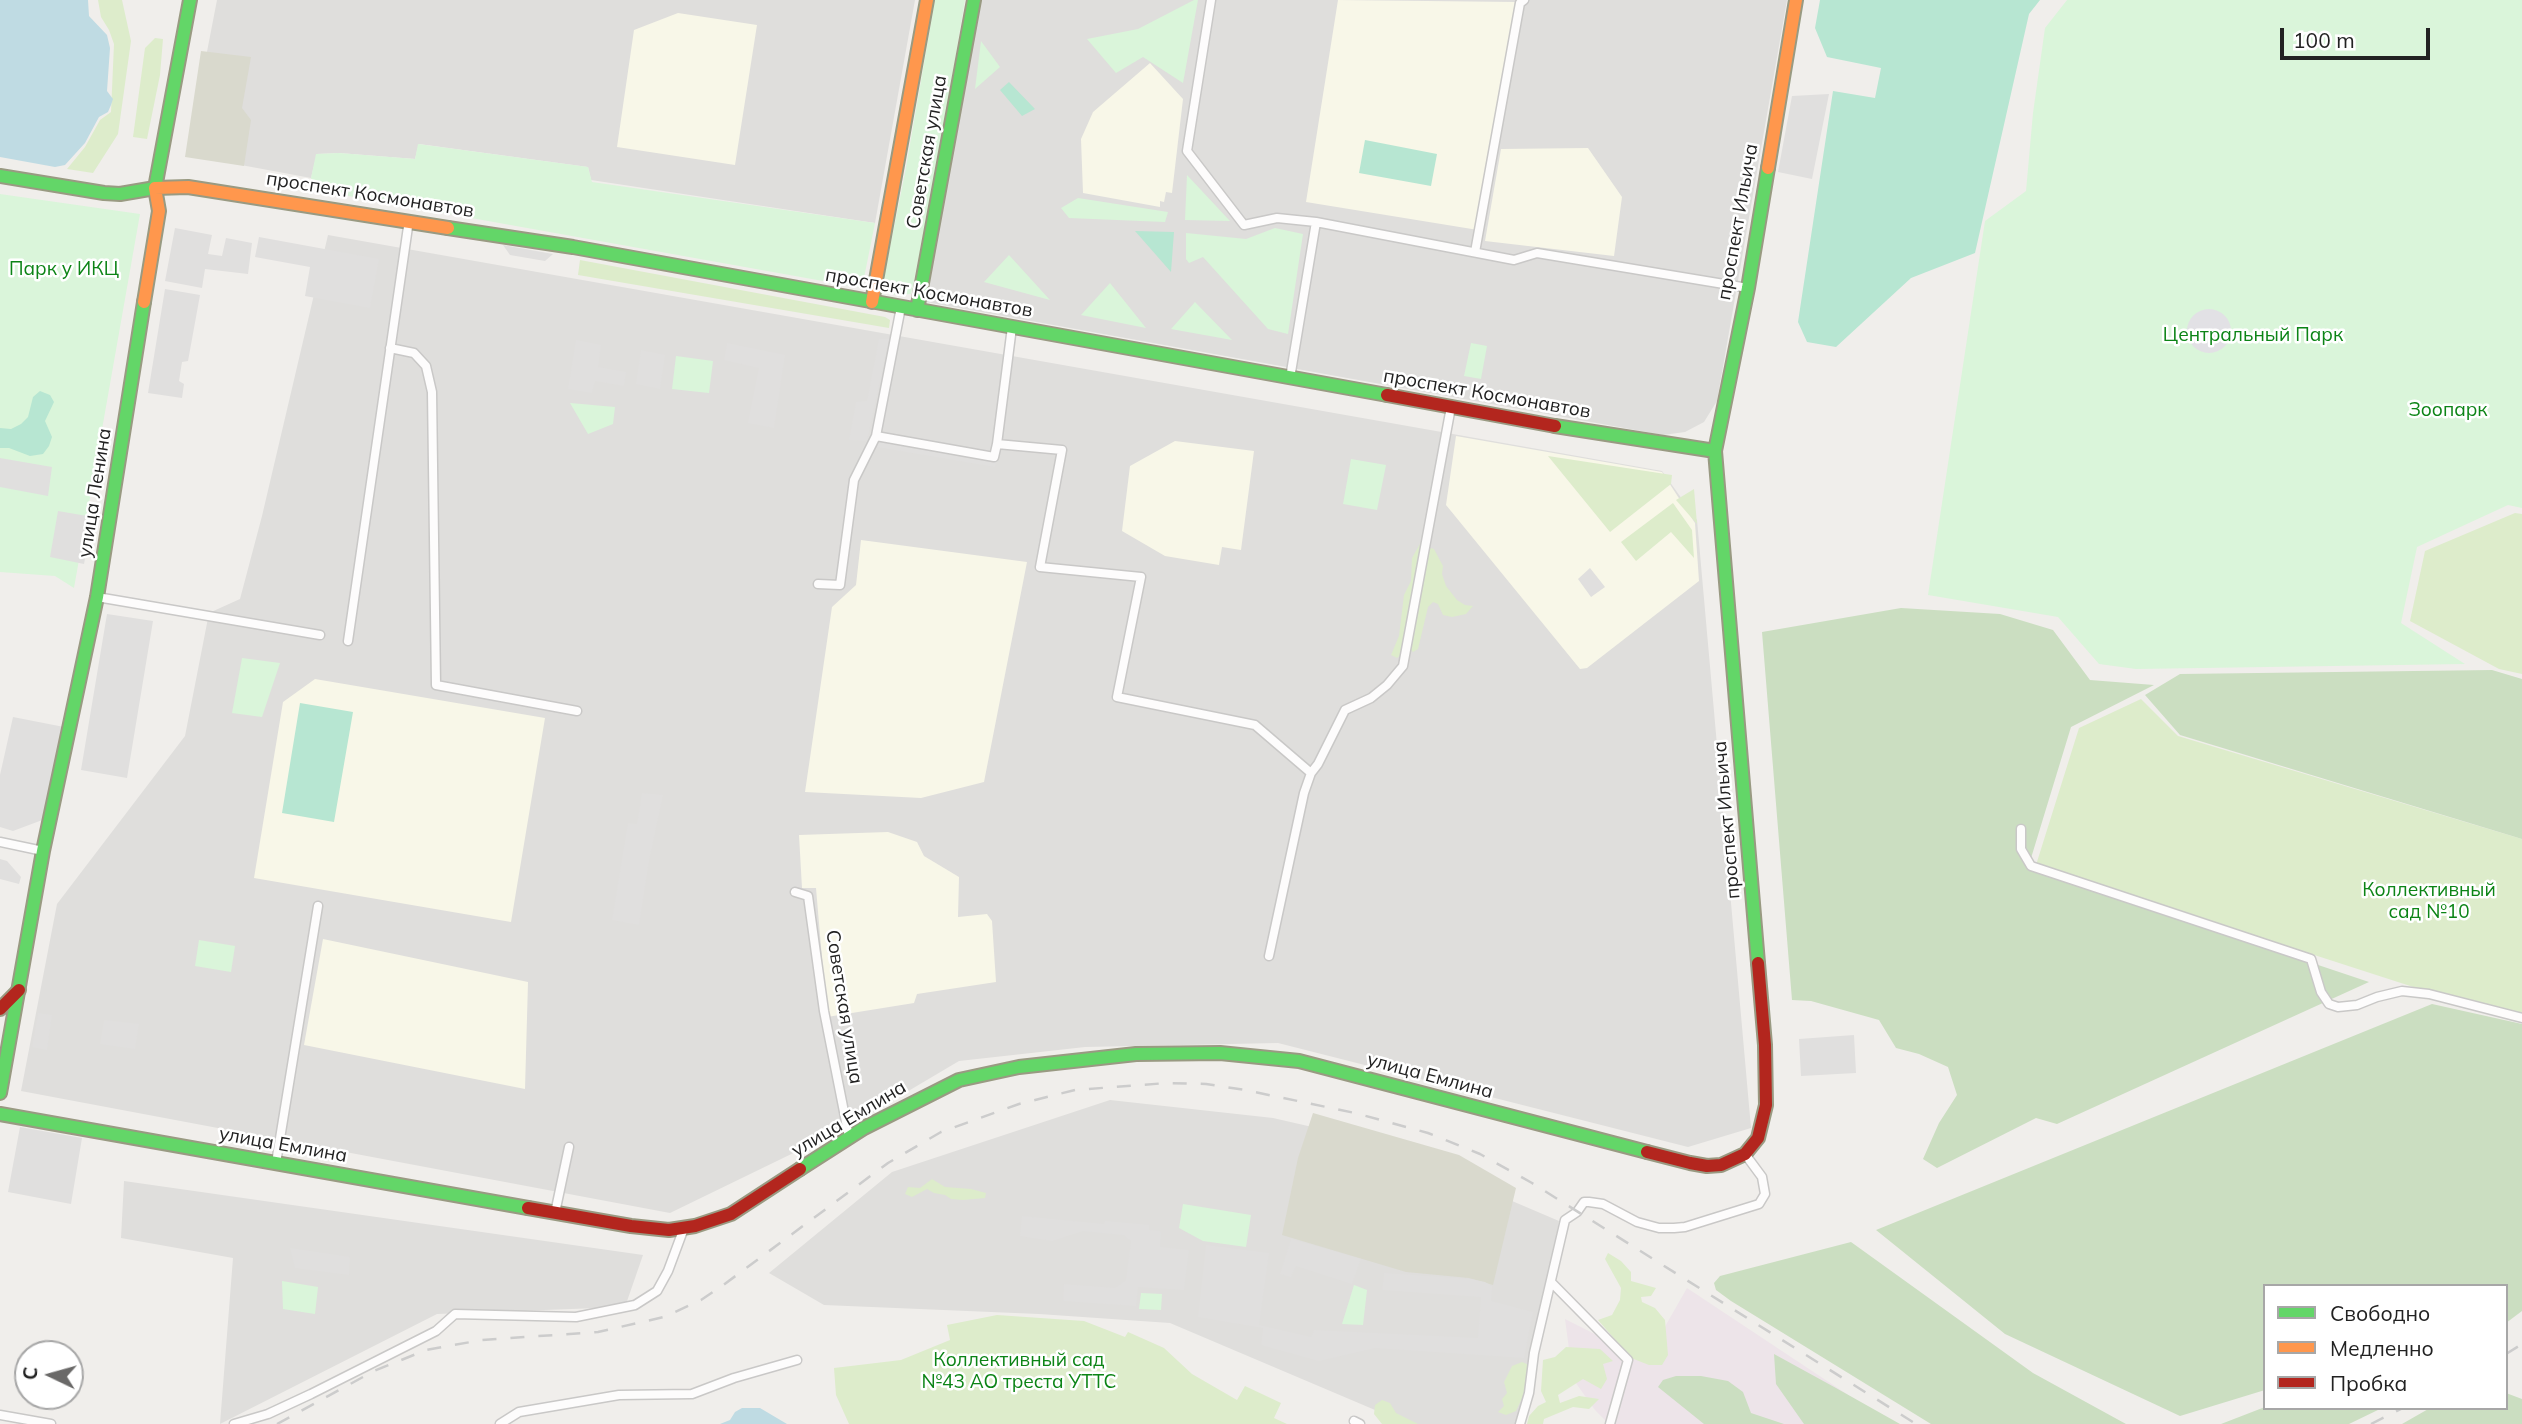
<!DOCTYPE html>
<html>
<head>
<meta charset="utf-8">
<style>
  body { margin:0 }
  #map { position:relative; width:2522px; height:1424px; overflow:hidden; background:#f0eeeb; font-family:Mulish,sans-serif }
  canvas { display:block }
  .legend { position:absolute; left:2263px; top:1284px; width:245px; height:126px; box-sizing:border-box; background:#fff; border:2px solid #a7a7a7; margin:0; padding:9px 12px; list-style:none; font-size:21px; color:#222 }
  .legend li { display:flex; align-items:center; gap:14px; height:35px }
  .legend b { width:35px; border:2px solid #a7a7a7 }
  .north { position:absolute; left:14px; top:1340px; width:70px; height:70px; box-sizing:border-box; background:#fff; border:2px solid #a7a7a7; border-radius:50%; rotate:275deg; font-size:19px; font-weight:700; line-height:28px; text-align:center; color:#222 }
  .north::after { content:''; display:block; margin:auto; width:24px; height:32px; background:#6a6968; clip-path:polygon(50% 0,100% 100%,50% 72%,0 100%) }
  .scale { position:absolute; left:2280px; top:28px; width:150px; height:32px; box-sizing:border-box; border:4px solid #222; border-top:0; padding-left:9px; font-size:21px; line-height:24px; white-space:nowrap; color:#222; -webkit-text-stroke:5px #fff; paint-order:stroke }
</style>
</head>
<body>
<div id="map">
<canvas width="2522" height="1424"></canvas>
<ul class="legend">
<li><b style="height:9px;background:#63d668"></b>Свободно</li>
<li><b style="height:9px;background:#ff974d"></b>Медленно</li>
<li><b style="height:9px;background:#b3261e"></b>Пробка</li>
</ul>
<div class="north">С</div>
<div class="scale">100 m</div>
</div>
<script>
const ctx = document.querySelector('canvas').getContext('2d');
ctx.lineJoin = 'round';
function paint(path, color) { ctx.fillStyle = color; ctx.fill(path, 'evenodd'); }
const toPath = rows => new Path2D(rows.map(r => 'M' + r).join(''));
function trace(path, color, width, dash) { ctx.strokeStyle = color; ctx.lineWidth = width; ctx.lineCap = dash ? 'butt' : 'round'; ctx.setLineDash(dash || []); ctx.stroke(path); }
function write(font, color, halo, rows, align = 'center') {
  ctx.font = font + ' Mulish,sans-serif'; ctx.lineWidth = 5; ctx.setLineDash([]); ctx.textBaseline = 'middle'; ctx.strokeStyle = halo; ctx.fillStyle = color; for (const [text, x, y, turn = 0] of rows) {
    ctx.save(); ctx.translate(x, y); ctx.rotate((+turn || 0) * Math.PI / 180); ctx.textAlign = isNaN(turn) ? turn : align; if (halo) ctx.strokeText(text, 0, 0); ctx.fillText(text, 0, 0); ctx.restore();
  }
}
paint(toPath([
  [217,0,915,0,875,223,591,180,588,167,419,144,415,159,339,153,317,154,311,178,187,155],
  [978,0,1787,0,1717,401,1704,422,1685,432,1663,435,926,302],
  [328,235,1662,471,1697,520,1751,1128,1688,1147,1278,1043,1085,1047,959,1061,851,1125,670,1213,21,1091,57,904,185,736,209,613,240,599,262,516],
  [1110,1100,1273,1118,1369,1140,1559,1221,1523,1424,1408,1424,1170,1323,1039,1314,824,1305,769,1273,892,1172],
  [124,1181,643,1255,625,1307,437,1314,220,1424,233,1258,121,1238]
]), '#dfdedc');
paint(toPath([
  [1687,1288,1892,1424,1609,1424,1595,1410,1573,1379,1565,1319,1646,1360]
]), '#ede4e9');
paint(toPath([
  [1338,0,1515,2,1478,230,1306,202],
  [678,13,757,25,735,165,617,147,634,30],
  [1150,63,1183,99,1172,193,1166,192,1164,202,1160,201,1160,207,1083,193,1081,139,1093,112],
  [1588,148,1622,197,1614,256,1485,241,1501,149],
  [1456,436,1662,472,1695,523,1699,581,1587,668,1580,669,1446,505],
  [1175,441,1254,451,1241,550,1222,547,1219,565,1165,556,1122,531,1130,466],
  [861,540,1027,562,984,782,921,798,805,792,832,607,856,585],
  [315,679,545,718,511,922,254,878,283,702],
  [888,832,917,842,924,856,959,877,958,917,987,914,992,921,996,982,917,994,914,1003,827,1017,816,888,802,888,799,835],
  [323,939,528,982,525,1089,304,1045]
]), '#f8f7e8');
paint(toPath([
  [201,51,251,57,242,108,251,120,244,166,185,157],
  [1313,1113,1459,1155,1516,1188,1493,1285,1469,1278,1406,1272,1282,1235,1298,1158]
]), '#d9d9cd');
paint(toPath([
  [98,0,122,0,131,41,118,134,93,173,67,169,85,147,100,120,111,112,114,44,109,30,101,17],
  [155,38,163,39,160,75,147,139,133,137,145,48],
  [580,260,885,317,890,320,889,328,578,275],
  [1548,456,1672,475,1671,484,1610,532],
  [1694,489,1697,524,1676,500],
  [1673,503,1692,530,1694,558,1671,532,1636,561,1621,542],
  [2515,513,2522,514,2522,674,2499,669,2410,621,2425,551],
  [1421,542,1404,652,1397,658,1391,655,1399,636,1404,595,1411,581,1412,558],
  [1430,548,1434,549,1443,566,1442,574,1446,586,1457,600,1465,605,1473,606,1466,614,1452,617,1443,615,1438,604,1433,602,1428,607,1418,649,1413,652,1410,649,1428,552],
  [2141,699,2178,736,2522,839,2522,1016,2435,994,2036,865,2079,728],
  [932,1179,945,1187,971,1189,986,1193,985,1198,963,1200,951,1199,945,1195,934,1193,927,1189,912,1197,905,1194,908,1187,920,1188],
  [1608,1253,1621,1261,1631,1272,1631,1281,1656,1288,1651,1296,1641,1297,1642,1302,1655,1308,1665,1320,1668,1355,1662,1365,1649,1365,1631,1358,1598,1320,1612,1315,1620,1300,1621,1288,1605,1259],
  [997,1315,1084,1321,1125,1337,1128,1332,1164,1348,1192,1374,1237,1400,1245,1386,1281,1403,1274,1418,1287,1424,849,1424,836,1395,834,1368,901,1360,950,1340,947,1325],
  [1566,1347,1600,1349,1613,1361,1603,1364,1607,1379,1601,1389,1583,1379,1558,1395,1560,1403,1579,1396,1599,1399,1589,1409,1573,1407,1544,1419,1543,1424,1527,1424,1529,1416,1538,1406,1546,1402,1541,1391,1543,1360,1555,1357],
  [1522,1362,1529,1365,1524,1394,1516,1411,1506,1415,1498,1412,1504,1406,1502,1399,1507,1393,1504,1382,1512,1366],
  [1382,1400,1390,1403,1396,1413,1418,1424,1382,1424,1374,1414,1375,1405]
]), '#ddeccb');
paint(toPath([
  [1901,608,2000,614,2053,630,2090,680,2154,685,2071,727,2028,868,2369,982,2057,1124,2036,1118,1937,1168,1923,1159,1939,1123,1957,1095,1948,1067,1919,1054,1896,1048,1879,1020,1811,1001,1792,1000,1762,632],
  [2492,670,2522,679,2522,839,2180,735,2145,695,2180,674],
  [2432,1004,2522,1024,2522,1311,2506,1323,2506,1286,2265,1286,2265,1390,2180,1416,2005,1334,1876,1230],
  [1851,1242,2033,1373,2126,1424,1931,1424,1731,1301,1716,1290,1714,1283,1720,1276],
  [1774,1354,1836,1388,1900,1424,1804,1424,1776,1384],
  [1676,1376,1701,1376,1728,1381,1743,1392,1751,1413,1784,1424,1704,1424,1658,1387,1663,1380],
  [2506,1393,2522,1399,2522,1424,2402,1424,2430,1408,2506,1408],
  [2265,1407,2265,1408,2382,1408,2349,1424,2221,1424]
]), '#cbdec1');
paint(toPath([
  [935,0,965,0,935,179,911,294,896,295,886,292,884,277,905,173],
  [1194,0,1198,0,1183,83,1143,57,1116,73,1087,39,1138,29],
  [2067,0,2522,0,2522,508,2508,505,2417,547,2401,623,2465,664,2136,669,2099,664,2058,617,1928,595,1985,221,2026,191,2033,113,2045,28],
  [981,41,1000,67,975,89],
  [418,144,588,167,592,182,875,223,862,288,315,190,311,178,316,154,339,153,415,159],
  [1187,175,1230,221,1185,220],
  [0,194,140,214,74,588,55,576,0,572],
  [1078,198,1168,212,1165,222,1069,218,1061,208],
  [1275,228,1303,234,1288,334,1268,329,1203,257,1189,263,1186,259,1186,233,1246,239],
  [1009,255,1050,300,984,282],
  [1110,283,1146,328,1081,315],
  [1195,302,1232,340,1171,329],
  [1471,343,1487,346,1481,379,1464,376],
  [676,356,713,361,709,393,672,389],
  [570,403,615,407,613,424,588,434],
  [1351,459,1386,465,1377,510,1343,504],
  [242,658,280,663,262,717,232,713],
  [199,940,235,946,231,972,195,966],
  [1183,1204,1251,1215,1246,1247,1203,1241,1179,1228],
  [282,1281,318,1287,315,1314,283,1309],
  [1354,1285,1367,1290,1363,1325,1342,1324],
  [1141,1293,1162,1294,1161,1310,1139,1309]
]), '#daf5da');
paint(toPath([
  [1820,0,2040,0,2029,14,1975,253,1911,278,1836,347,1807,342,1798,322,1833,91,1875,98,1881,68,1827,57,1815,28],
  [1009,82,1035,109,1022,116,1000,90],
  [1365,140,1437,154,1431,186,1359,173],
  [1135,231,1174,232,1171,272],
  [40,391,50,395,54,402,45,421,52,437,49,446,43,454,30,456,9,448,0,448,0,428,11,429,21,424,28,417,33,397],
  [300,703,353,712,334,822,282,813]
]), '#b7e6d2');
paint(toPath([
  [1829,94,1812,179,1778,172,1792,96],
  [175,228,212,235,208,254,222,256,226,238,252,243,248,274,205,269,202,288,165,281],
  [259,237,379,259,370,308,305,296,310,267,255,257],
  [503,245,553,254,545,261,510,255],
  [165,289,200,295,188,361,182,362,179,381,184,384,182,398,148,393],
  [879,339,889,339,867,441,849,440,856,402,867,401],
  [576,340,601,345,598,367,626,372,624,386,595,381,592,393,568,389],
  [727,343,785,355,774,428,748,423,759,368,724,360],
  [641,350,665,355,660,389,636,384],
  [878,439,997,459,995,467,877,447],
  [0,458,52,467,48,496,0,487],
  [58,511,93,517,84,564,50,557],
  [1590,568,1605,587,1591,597,1578,579],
  [107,614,153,621,127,778,81,770],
  [13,717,64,727,45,819,13,831,0,827,0,775],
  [642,793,663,795,649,861,639,925,612,920,628,823,637,824],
  [0,859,7,861,21,877,19,884,0,879],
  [38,1013,52,1015,47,1050,32,1047],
  [104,1020,139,1024,135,1049,100,1044],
  [1854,1035,1856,1073,1801,1076,1799,1039],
  [20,1127,82,1138,71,1204,8,1192],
  [1022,1216,1104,1224,1105,1221,1149,1225,1149,1230,1161,1231,1160,1247,1189,1250,1184,1290,1138,1287,1136,1306,1063,1301,1064,1284,1115,1288,1126,1280,1131,1241,1123,1235,1083,1231,1052,1241,1020,1236],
  [1291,1239,1361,1259,1352,1284,1296,1266,1291,1277,1280,1274],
  [1206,1245,1269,1253,1259,1325,1311,1337,1314,1330,1478,1338,1481,1297,1382,1290,1384,1273,1471,1279,1485,1282,1492,1286,1491,1301,1533,1312,1524,1358,1375,1348,1319,1361,1261,1345,1263,1328,1198,1317],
  [290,1248,350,1257,349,1275,295,1268]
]), '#e0dfde');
paint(toPath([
  '2187 331a22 22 0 1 1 44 0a22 22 0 1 1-44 0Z'
]), '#e2e1e5');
paint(toPath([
  [0,0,88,0,89,16,107,35,110,48,107,91,113,99,111,105,108,112,99,117,85,143,65,165,55,167,0,157],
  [742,1408,760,1408,787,1424,720,1424,730,1420,735,1412]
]), '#bfdbe3');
const street = toPath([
  [1211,0,1187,151,1244,225,1277,218,1316,222,1514,260,1537,253,1748,288],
  [1475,252,1520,3,1524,0],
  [1012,327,997,444,1062,450,1040,567,1141,577,1117,697,1255,725,1311,773],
  [390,348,414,353,426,366,432,392,436,685,577,711],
  [1290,378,1316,222],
  [876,436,994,457,997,444],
  [818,584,840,585,854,480,876,436,901,307],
  [97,597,320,635],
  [348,641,409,220],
  [2021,829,2021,849,2031,866,2311,959,2321,992,2329,1004,2338,1007,2357,1005,2377,997,2402,991,2429,994,2522,1018],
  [0,842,43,851],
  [795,892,808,896,824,1011,849,1137],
  [1269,956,1304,793,1311,773,1318,764,1345,710,1371,698,1387,685,1403,666,1451,407],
  [276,1163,318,906],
  [555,1213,569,1147],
  [1552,1283,1628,1360,1610,1424],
  [0,1415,51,1424],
  [1354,1421,1360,1424],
  [234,1424,268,1414,311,1394,436,1331,455,1314,576,1317,635,1305,657,1291,668,1271,684,1228],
  [500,1424,519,1412,619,1395,692,1394,734,1378,797,1360],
  [1520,1424,1529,1393,1534,1353,1565,1220,1577,1212,1584,1202,1589,1202,1603,1204,1637,1222,1659,1228,1674,1228,1685,1227,1759,1204,1765,1194,1762,1177,1745,1154]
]);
const fast = toPath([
  [0,176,104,193,120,194,155,188,190,0],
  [448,228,573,247,1387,395],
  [917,310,974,0],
  [1555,426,1715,451],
  [1758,963,1715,451,1748,288,1768,168],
  [0,1093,43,851,97,597,144,302],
  [0,1114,528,1208],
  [800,1169,864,1128,959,1080,1019,1067,1136,1054,1220,1053,1299,1061,1647,1152]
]);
const slow = toPath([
  [1768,168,1796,0],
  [144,302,159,211,155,188,188,187,448,228],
  [872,302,927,0]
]);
const jam = toPath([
  [1387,395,1555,426],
  [0,1009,19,990],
  [1647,1152,1690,1163,1707,1166,1721,1165,1745,1154,1758,1138,1766,1105,1765,1045,1758,963],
  [528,1208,631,1226,669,1230,695,1226,731,1214,800,1169]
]);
trace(street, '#c9c8c7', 11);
trace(fast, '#999a82', 16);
trace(slow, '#999a82', 16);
trace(jam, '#999a82', 16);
trace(street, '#fdfcfc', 8);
trace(fast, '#63d668', 12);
trace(slow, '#ff974d', 12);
trace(jam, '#b3261e', 12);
trace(toPath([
  [2506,1354,2522,1344],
  [277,1424,374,1371,426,1350,482,1340,598,1332,664,1317,701,1300,722,1286,888,1163,941,1132,1019,1104,1075,1090,1167,1083,1206,1084,1245,1090,1355,1113,1428,1133,1480,1154,1532,1183,1916,1424],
  [2371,1424,2403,1408]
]), '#ccc', 2.5, [14, 14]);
write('19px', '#222', '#fff', [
  ["Советская улица",927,152,-80],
  ["проспект Космонавтов",370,195,9],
  ["проспект Ильича",1738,222,-80],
  ["проспект Космонавтов",929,293,10],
  ["проспект Космонавтов",1487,394,10],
  ["улица Ленина",95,493,-81],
  ["проспект Ильича",1727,820,-95],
  ["Советская улица",844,1007,81],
  ["улица Емлина",1430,1076,15],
  ["улица Емлина",849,1119,-31],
  ["улица Емлина",283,1145,10]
]);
write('19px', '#0c8416', '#fff', [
  ["Парк у ИКЦ",64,269],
  ["Центральный Парк",2253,335],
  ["Зоопарк",2448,410],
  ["Коллективный",2429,890],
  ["сад №10",2429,912],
  ["Коллективный сад",1019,1360],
  ["№43 АО треста УТТС",1019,1382]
]);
</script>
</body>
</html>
